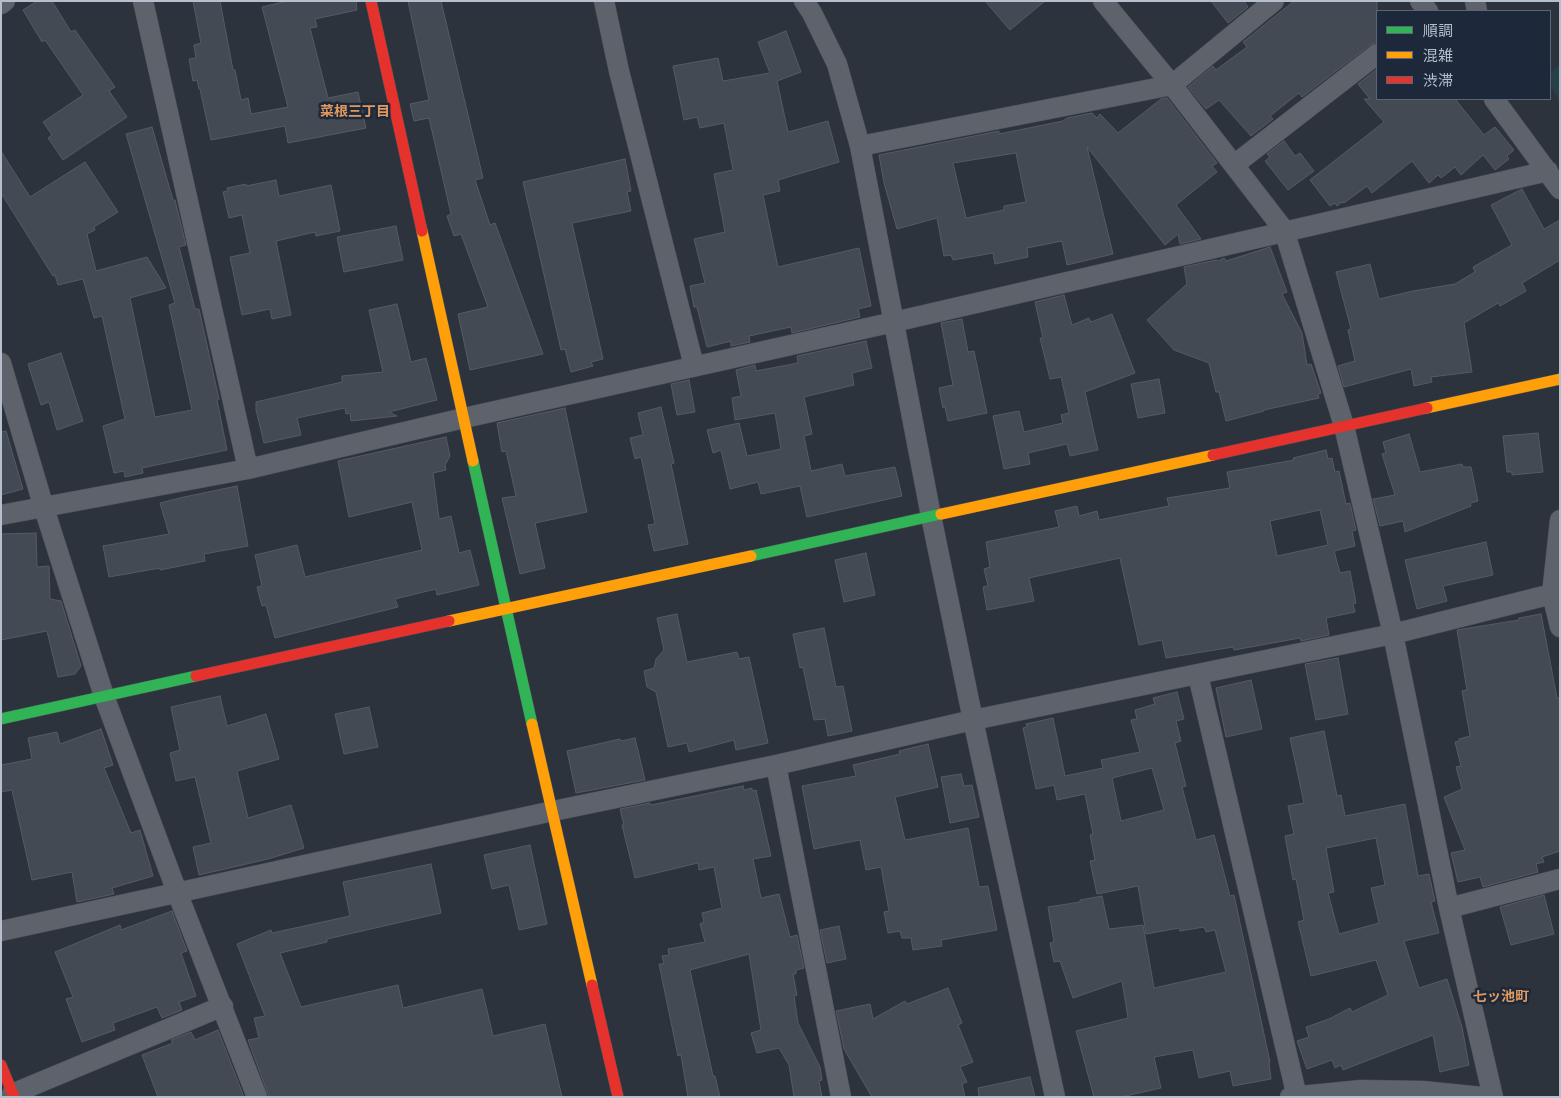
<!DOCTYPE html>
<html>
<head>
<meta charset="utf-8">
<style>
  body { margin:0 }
  #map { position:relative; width:1561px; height:1098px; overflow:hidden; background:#2c333d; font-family:"Archivo Narrow","Noto Sans JP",sans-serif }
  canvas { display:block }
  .frame { position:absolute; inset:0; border:2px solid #b6bfce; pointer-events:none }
  .legend { position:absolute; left:1376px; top:10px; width:175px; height:90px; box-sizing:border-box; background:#1d293a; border:1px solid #5a6575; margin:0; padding:6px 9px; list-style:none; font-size:15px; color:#b6bfce }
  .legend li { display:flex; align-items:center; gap:10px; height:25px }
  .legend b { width:25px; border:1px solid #5a6575 }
</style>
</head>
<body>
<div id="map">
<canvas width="1561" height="1098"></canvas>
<div class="frame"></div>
<ul class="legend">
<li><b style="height:6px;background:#30b455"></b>順調</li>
<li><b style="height:6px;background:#ff9f0a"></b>混雑</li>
<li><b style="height:6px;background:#e5322d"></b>渋滞</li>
</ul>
</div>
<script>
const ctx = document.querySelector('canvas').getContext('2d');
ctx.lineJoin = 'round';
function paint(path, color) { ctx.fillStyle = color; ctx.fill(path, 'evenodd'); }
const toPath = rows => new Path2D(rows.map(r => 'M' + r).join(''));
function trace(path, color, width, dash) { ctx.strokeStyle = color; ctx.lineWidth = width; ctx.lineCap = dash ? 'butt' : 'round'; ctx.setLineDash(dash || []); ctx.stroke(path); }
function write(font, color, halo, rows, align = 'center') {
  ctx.font = font + ' "Archivo Narrow","Noto Sans JP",sans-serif'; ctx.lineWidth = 5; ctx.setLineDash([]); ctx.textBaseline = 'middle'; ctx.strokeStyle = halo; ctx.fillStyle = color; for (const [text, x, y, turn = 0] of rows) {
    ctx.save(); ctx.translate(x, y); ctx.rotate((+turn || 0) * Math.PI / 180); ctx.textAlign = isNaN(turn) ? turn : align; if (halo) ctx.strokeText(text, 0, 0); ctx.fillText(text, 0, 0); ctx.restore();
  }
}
paint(toPath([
  [1560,65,1560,102,1550,85,1550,72]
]), '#274045');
const building = toPath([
  [37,1,52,1,71,32,75,30,115,87,109,91,127,117,63,160,48,138,52,135,43,122,83,95,45,40,42,42,23,10,37,1],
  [193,1,220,1,233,70,235,70,241,100,248,98,251,114,288,107,262,7,287,1,356,1,357,10,315,19,317,27,310,28,328,98,358,92,366,128,288,143,285,126,211,140,200,89,199,89,197,80,193,81,189,59,196,58,194,45,201,43,193,1],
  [408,1,441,1,483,178,475,180,490,225,495,223,543,354,470,370,458,314,488,307,461,234,454,236,447,216,451,214,429,118,414,121,410,104,429,100,408,1],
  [985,1,1045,1,1010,30,985,1],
  [1211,1,1244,1,1248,7,1228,23,1211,1],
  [1294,1,1377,1,1377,42,1370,45,1302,97,1299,93,1270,116,1273,119,1251,136,1219,100,1206,109,1188,87,1213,66,1216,70,1247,47,1243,42,1294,1],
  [786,31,801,72,777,81,788,132,828,121,839,162,778,180,780,191,763,195,778,267,859,248,871,306,858,309,860,317,792,333,791,327,749,336,750,342,731,346,731,341,707,347,697,307,694,307,690,286,705,283,694,239,725,232,714,174,733,170,724,123,700,128,697,117,684,120,673,66,718,58,723,81,770,73,758,42,786,31],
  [1377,69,1377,99,1455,99,1484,135,1495,127,1514,150,1507,156,1509,159,1495,170,1483,155,1461,175,1455,167,1441,178,1438,175,1429,183,1412,161,1372,193,1367,186,1344,203,1342,202,1337,206,1335,203,1330,206,1310,180,1384,122,1364,99,1370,99,1358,84,1377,69],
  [1167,98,1217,163,1212,166,1217,172,1176,205,1201,239,1180,244,1178,234,1165,245,1087,147,1113,254,1067,265,1062,241,1027,248,1028,257,995,264,993,253,953,260,951,255,944,256,937,218,897,229,884,183,879,155,999,131,999,134,1063,121,1067,118,1092,113,1097,118,1100,114,1118,133,1161,99,1167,98],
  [1016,153,1026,202,1004,206,1004,210,966,218,953,163,1016,153],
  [152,127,173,200,175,200,186,245,179,247,195,309,199,309,219,399,217,400,227,450,142,468,143,473,125,477,124,471,114,473,103,426,125,419,102,316,94,318,83,279,58,285,55,275,53,276,1,193,1,151,30,197,85,162,118,212,94,227,95,230,87,234,96,271,147,257,166,288,130,298,155,417,192,410,169,305,175,303,126,134,152,127],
  [1284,141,1295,156,1300,153,1314,171,1288,190,1265,161,1270,157,1267,154,1284,141],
  [625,159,631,191,627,192,631,211,572,223,603,359,591,362,593,366,571,372,565,349,561,350,523,182,625,159],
  [276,180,279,196,331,185,340,231,316,236,315,232,276,241,291,315,272,319,270,309,242,315,230,257,250,253,242,215,229,218,223,192,228,191,227,188,246,184,246,186,276,180],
  [1522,189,1544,229,1560,220,1560,260,1522,283,1526,291,1500,306,1498,303,1464,323,1472,372,1431,377,1432,382,1414,386,1411,369,1344,387,1338,366,1355,361,1348,330,1351,329,1336,272,1370,264,1379,299,1413,291,1455,284,1475,272,1473,267,1512,245,1491,205,1522,189],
  [396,226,403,260,344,272,337,237,396,226],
  [1270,247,1287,292,1282,294,1302,333,1307,365,1311,364,1321,393,1318,394,1319,398,1264,410,1264,411,1226,421,1219,392,1216,392,1209,363,1174,350,1147,320,1187,284,1184,267,1216,260,1218,261,1224,258,1226,261,1270,247],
  [1064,295,1072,325,1089,318,1091,322,1112,314,1135,373,1085,392,1098,450,1070,456,1067,444,1028,453,1030,464,1004,469,993,416,1019,411,1024,432,1063,423,1061,415,1069,413,1061,377,1050,379,1040,338,1043,338,1035,302,1064,295],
  [397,304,411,362,426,358,437,400,389,412,397,416,351,421,350,413,346,414,345,408,297,418,301,435,264,443,256,410,256,402,342,382,342,376,383,372,369,310,397,304],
  [962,319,968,352,974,351,987,413,948,421,945,407,943,408,939,388,953,385,941,323,962,319],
  [866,341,872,368,852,373,854,385,804,397,812,434,804,436,811,471,842,464,845,476,895,467,902,496,807,517,800,486,761,494,758,482,730,489,721,450,713,453,707,430,739,423,747,456,781,449,775,413,735,420,732,398,741,396,736,370,755,365,756,371,798,363,797,356,866,341],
  [61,353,83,421,57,430,49,402,41,405,28,364,61,353],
  [1159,379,1165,413,1138,418,1131,384,1159,379],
  [689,380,695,412,677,415,671,384,689,380],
  [661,407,674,463,671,464,688,544,654,551,648,525,655,524,641,457,635,459,630,438,643,435,638,413,661,407],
  [565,408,587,512,535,523,545,568,520,574,502,498,516,496,506,451,502,452,497,423,565,408],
  [6,431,23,489,1,495,1,432,6,431],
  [1538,433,1543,472,1512,475,1512,472,1507,472,1503,436,1538,433],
  [1409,434,1420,472,1462,464,1463,467,1471,467,1478,501,1470,503,1471,506,1405,532,1403,521,1380,526,1373,499,1395,495,1382,454,1386,453,1383,442,1409,434],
  [446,437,450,456,445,465,446,470,433,473,439,519,451,516,459,553,470,550,479,585,437,595,436,589,395,599,398,607,275,638,266,605,262,606,257,587,262,586,255,555,297,545,305,577,422,550,412,502,349,517,338,461,446,437],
  [1326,450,1328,459,1332,458,1335,472,1339,471,1346,504,1350,503,1356,530,1352,531,1355,546,1334,551,1340,573,1350,571,1356,603,1353,604,1355,612,1326,618,1329,635,1301,641,1300,638,1234,650,1233,647,1166,658,1162,640,1139,645,1120,558,1029,578,1034,601,987,610,983,587,988,586,984,569,990,567,986,542,1059,527,1055,511,1077,506,1079,516,1097,511,1099,520,1169,506,1167,498,1230,488,1227,472,1294,460,1293,458,1326,450],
  [1320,510,1328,545,1277,556,1270,521,1320,510],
  [237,486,248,546,204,554,205,561,160,570,160,568,109,577,103,546,169,534,160,503,184,497,237,486],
  [36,533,37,567,49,566,50,599,61,601,81,666,75,674,58,677,47,631,1,640,1,534,36,533],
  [1486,542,1493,575,1443,586,1447,601,1417,609,1405,560,1486,542],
  [866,553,875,595,844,602,835,560,866,553],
  [677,614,687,662,737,652,739,659,749,657,768,743,736,750,734,740,689,752,687,743,668,747,656,692,647,687,644,671,654,668,656,659,664,650,657,618,677,614],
  [1541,614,1557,698,1560,698,1560,851,1542,857,1544,862,1536,864,1538,872,1483,887,1480,877,1458,882,1451,853,1465,850,1444,797,1462,789,1456,767,1461,766,1455,742,1459,741,1459,739,1470,736,1462,691,1467,690,1457,630,1519,620,1519,618,1541,614],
  [824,628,836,687,843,686,852,731,828,736,825,719,814,720,803,667,800,668,793,634,824,628],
  [1338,658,1348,714,1316,720,1305,664,1338,658],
  [1251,680,1262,729,1226,737,1216,688,1251,680],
  [1177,692,1184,719,1176,721,1181,741,1175,743,1186,786,1182,787,1196,840,1214,835,1230,896,1234,895,1270,1062,1269,1063,1271,1079,1233,1086,1230,1071,1199,1078,1193,1050,1154,1057,1161,1088,1121,1097,1094,1097,1076,1031,1128,1018,1122,981,1073,998,1060,961,1054,962,1050,943,1054,942,1048,907,1080,902,1080,900,1102,896,1109,929,1143,925,1154,988,1226,972,1215,930,1206,932,1204,927,1180,931,1179,928,1146,934,1138,886,1097,894,1090,861,1095,860,1090,835,1093,834,1085,794,1057,800,1054,785,1036,789,1023,728,1027,727,1026,724,1053,718,1065,776,1103,768,1101,760,1140,752,1131,720,1137,719,1135,710,1155,704,1153,698,1177,692],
  [1152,768,1164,810,1121,821,1112,778,1152,768],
  [220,696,227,726,266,714,279,759,237,771,248,818,291,805,304,848,268,859,199,875,193,847,211,843,195,777,176,781,170,753,180,750,171,707,220,696],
  [369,707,378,747,344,754,335,714,369,707],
  [101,729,113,765,104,768,131,833,140,830,153,876,112,888,114,894,77,902,72,872,32,880,12,790,1,792,1,765,32,759,28,738,57,732,60,744,101,729],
  [1324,731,1337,796,1341,795,1345,816,1405,804,1418,876,1429,874,1435,901,1431,902,1439,933,1404,941,1419,988,1447,979,1462,1027,1469,1065,1440,1072,1433,1035,1343,1070,1341,1065,1335,1068,1332,1060,1307,1069,1297,1041,1309,1037,1306,1027,1329,1019,1350,1008,1352,1012,1388,995,1376,960,1311,976,1298,922,1304,920,1296,879,1293,880,1285,836,1294,834,1288,806,1304,803,1290,738,1324,731],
  [1376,838,1385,885,1371,888,1379,923,1339,934,1328,893,1334,892,1326,848,1376,838],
  [635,738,645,780,576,793,567,751,620,739,621,741,635,738],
  [928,744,938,787,895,797,905,840,968,828,979,887,988,886,997,930,941,940,942,946,913,950,911,938,902,938,900,931,888,933,884,912,889,911,881,867,866,870,860,840,814,849,802,786,856,776,853,765,900,754,899,751,928,744],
  [961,774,964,786,972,785,979,817,950,823,941,777,961,774],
  [743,786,744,790,752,788,752,791,756,790,771,856,753,859,761,898,779,894,790,937,797,935,804,968,796,970,796,974,793,974,797,995,794,996,798,1023,820,1067,822,1080,819,1081,822,1097,794,1097,789,1065,779,1048,757,1053,751,1033,761,1030,749,954,690,970,713,1076,715,1076,720,1097,688,1097,681,1055,678,1056,659,964,664,964,662,956,669,955,668,949,705,942,700,924,704,922,702,913,722,908,714,867,699,870,698,863,635,878,622,825,624,825,620,809,650,803,651,805,743,786],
  [530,845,547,924,519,930,509,885,492,889,484,855,530,845],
  [431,864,441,913,327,939,327,942,280,953,301,1007,398,985,403,1008,482,989,493,1036,545,1024,562,1097,269,1097,248,1040,259,1038,254,1018,265,1016,237,944,271,930,272,933,350,916,343,882,431,864],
  [1544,895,1554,934,1511,945,1500,907,1544,895],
  [172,911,187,951,181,953,196,996,179,1002,182,1010,162,1018,157,1007,113,1023,115,1030,82,1042,66,999,73,997,55,952,120,925,121,930,172,911],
  [839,926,846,959,827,963,820,930,839,926],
  [948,988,962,1023,958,1025,973,1062,960,1067,967,1082,962,1084,965,1097,872,1097,844,1049,836,1011,870,1004,873,1019,905,1001,907,1004,948,988],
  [218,1030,244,1097,158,1097,142,1055,173,1043,171,1040,191,1032,195,1040,218,1030],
  [1030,1077,1035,1097,979,1097,978,1088,1030,1077]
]);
paint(building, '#444a53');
trace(building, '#545b65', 1);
const street = toPath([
  [143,1,248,469],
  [604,1,619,71,694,366],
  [804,1,812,13,837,64,860,146,931,516,973,720,1055,1097],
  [1103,1,1172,85,1284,230,1344,426,1393,634,1449,908,1493,1097],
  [1420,1,1428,11],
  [1475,1,1477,11],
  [1,4,5,1],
  [1494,99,1560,189],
  [860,146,1172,85,1274,1],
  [1234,165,1377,54],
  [1,363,44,508,104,696,177,892,257,1097],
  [1,515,248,469,464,418,894,322,1548,171],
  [1560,520,1552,594,1560,627],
  [1198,675,1297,1097],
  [776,765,841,1097],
  [1449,908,1560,879],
  [1,931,553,811,776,765,973,720,1393,634,1552,594],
  [12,1094,223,1006],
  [1290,1097,1361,1090,1423,1091,1482,1097]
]);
const fast = toPath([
  [473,461,532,724],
  [751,556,941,514],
  [1,719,196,676]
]);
const slow = toPath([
  [422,231,473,461],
  [1427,408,1560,379],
  [941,514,1213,455],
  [449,621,751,556],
  [532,724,592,985]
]);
const jam = toPath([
  [371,1,422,231],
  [1213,455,1427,408],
  [196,676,449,621],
  [592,985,618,1097],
  [1,1065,14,1097]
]);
trace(street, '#494e55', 21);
trace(fast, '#494e55', 12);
trace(slow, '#494e55', 12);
trace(jam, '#494e55', 12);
trace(street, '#5d626b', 20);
trace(fast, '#30b455', 11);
trace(slow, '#ff9f0a', 11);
trace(jam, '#e5322d', 11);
write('bold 14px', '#e1995e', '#1d293a', [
  ["菜根三丁目",355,112],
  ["七ッ池町",1501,997]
]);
</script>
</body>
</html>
